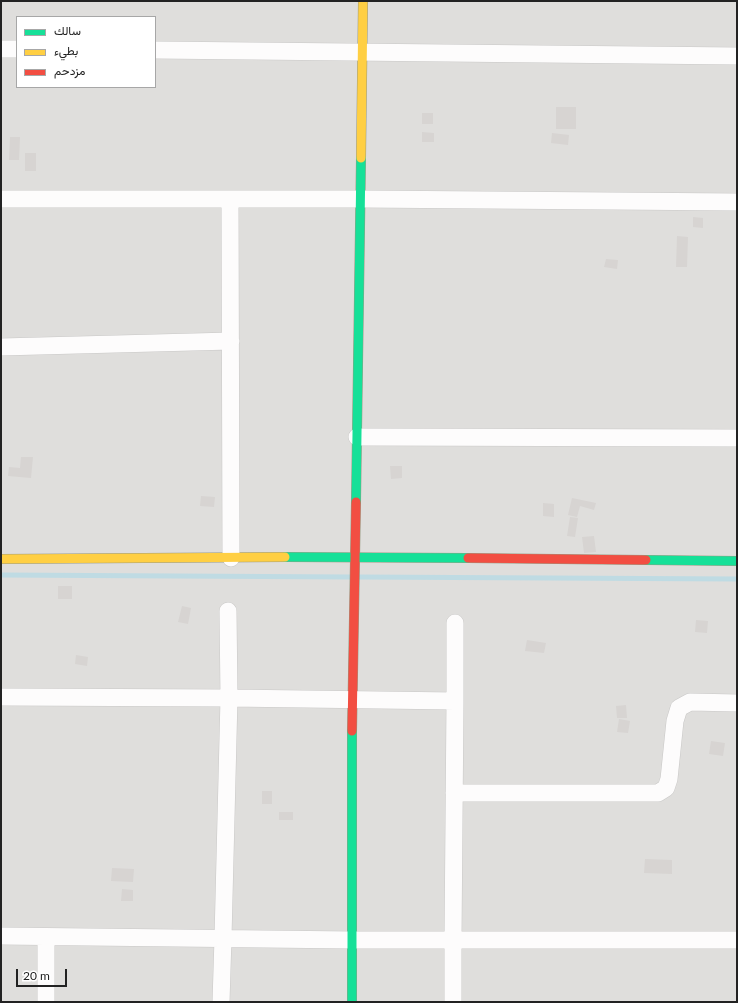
<!DOCTYPE html>
<html>
<head>
<meta charset="utf-8">
<style>
  body { margin:0 }
  #map { position:relative; width:738px; height:1003px; overflow:hidden; background:#f0eeeb; font-family:Lato,Vazirmatn,sans-serif }
  canvas { display:block }
  .frame { position:absolute; inset:0; border:2px solid #222; pointer-events:none }
  .legend { position:absolute; left:16px; top:16px; width:140px; height:72px; box-sizing:border-box; background:#fff; border:1px solid #a7a7a7; margin:0; padding:5px 7px; list-style:none; font-size:12px; color:#222 }
  .legend li { display:flex; align-items:center; gap:8px; height:20px }
  .legend b { width:20px; border:1px solid #a7a7a7 }
  .scale { position:absolute; left:16px; top:969px; width:51px; height:18px; box-sizing:border-box; border:2px solid #222; border-top:0; padding-left:5px; font-size:12px; line-height:14px; white-space:nowrap; color:#222; -webkit-text-stroke:3px #fff; paint-order:stroke }
</style>
</head>
<body>
<div id="map">
<canvas width="738" height="1003"></canvas>
<div class="frame"></div>
<ul class="legend">
<li><b style="height:5px;background:#16e098"></b>سالك</li>
<li><b style="height:5px;background:#ffcf43"></b>بطيء</li>
<li><b style="height:5px;background:#f24e42"></b>مزدحم</li>
</ul>
<div class="scale">20 m</div>
</div>
<script>
const ctx = document.querySelector('canvas').getContext('2d');
ctx.lineJoin = 'round';
function paint(path, color) { ctx.fillStyle = color; ctx.fill(path, 'evenodd'); }
const toPath = rows => new Path2D(rows.map(r => 'M' + r).join(''));
function trace(path, color, width, dash) { ctx.strokeStyle = color; ctx.lineWidth = width; ctx.lineCap = dash ? 'butt' : 'round'; ctx.setLineDash(dash || []); ctx.stroke(path); }
paint(toPath([
  [1,1,737,1,737,1002,1,1002],
  [17,17,155,17,155,87,17,87]
]), '#dfdedc');
trace(toPath([
  [1,575,350,577],
  [360,577,737,579]
]), '#bfdbe3', 5);
paint(toPath([
  [556,107,576,107,576,129,556,129],
  [422,113,433,113,433,124,422,124],
  [422,132,434,133,434,142,422,142],
  [552,133,569,135,568,145,551,143],
  [10,137,20,137,19,160,9,160],
  [25,153,36,153,36,171,25,171],
  [693,217,703,218,703,228,693,227],
  [677,236,688,237,687,267,676,267],
  [606,259,618,260,617,269,604,267],
  [21,457,33,457,31,478,8,476,9,467,20,468],
  [390,466,402,466,402,478,391,479],
  [201,496,215,497,214,507,200,506],
  [572,498,596,503,594,510,580,506,577,517,568,515],
  [543,503,554,504,554,517,543,516],
  [570,517,578,518,575,537,567,536],
  [594,536,596,552,584,553,582,537],
  [58,586,72,586,72,599,58,599],
  [182,606,191,608,188,624,178,622],
  [696,620,708,621,707,633,695,632],
  [527,640,546,643,544,653,525,651],
  [76,655,88,657,87,666,75,664],
  [626,705,627,718,617,718,616,706],
  [619,719,630,721,628,733,617,732],
  [711,741,725,743,723,756,709,754],
  [262,791,272,791,272,804,262,804],
  [279,812,293,812,293,820,279,820],
  [645,859,672,860,672,874,644,873],
  [112,868,134,869,133,882,111,881],
  [122,889,133,890,133,901,121,901]
]), '#d7d4d2');
const street = toPath([
  [1,49,17,49],
  [155,50,737,56],
  [1,199,361,199,737,202],
  [230,199,231,558],
  [1,347,231,341],
  [357,437,737,438],
  [1,697,229,698,455,701],
  [454,793,658,793,666,788,669,779,675,721,679,708,690,702,737,703],
  [1,936,352,940,737,940],
  [46,1002,46,937],
  [221,1002,223,938,229,698,228,611],
  [453,1002,453,940,455,701,455,623]
]);
const fast = toPath([
  [356,502,361,158],
  [285,557,468,558],
  [646,560,737,561],
  [352,731,352,1002]
]);
const slow = toPath([
  [361,158,363,1],
  [1,559,285,557]
]);
const jam = toPath([
  [468,558,646,560],
  [352,731,356,502]
]);
trace(street, '#c9c8c7', 18);
trace(fast, '#999a82', 10);
trace(slow, '#999a82', 10);
trace(jam, '#999a82', 10);
trace(street, '#fdfcfc', 17);
trace(fast, '#16e098', 9);
trace(slow, '#ffcf43', 9);
trace(jam, '#f24e42', 9);
</script>
</body>
</html>
